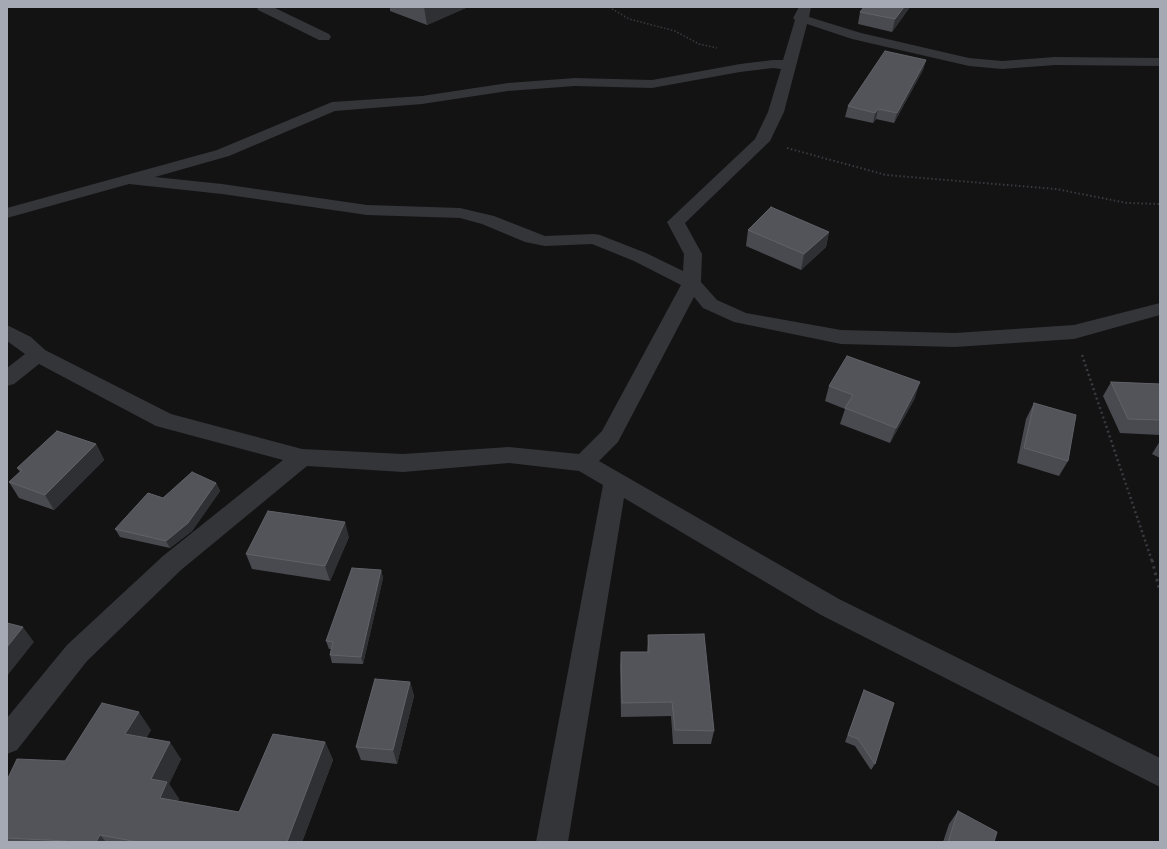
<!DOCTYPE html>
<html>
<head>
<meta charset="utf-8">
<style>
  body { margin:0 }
  #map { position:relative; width:1167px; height:849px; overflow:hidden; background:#131314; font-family:Lato,sans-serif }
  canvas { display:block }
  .frame { position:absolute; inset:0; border:8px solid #a5a9b4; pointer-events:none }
</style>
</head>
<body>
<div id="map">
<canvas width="1167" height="849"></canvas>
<div class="frame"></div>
</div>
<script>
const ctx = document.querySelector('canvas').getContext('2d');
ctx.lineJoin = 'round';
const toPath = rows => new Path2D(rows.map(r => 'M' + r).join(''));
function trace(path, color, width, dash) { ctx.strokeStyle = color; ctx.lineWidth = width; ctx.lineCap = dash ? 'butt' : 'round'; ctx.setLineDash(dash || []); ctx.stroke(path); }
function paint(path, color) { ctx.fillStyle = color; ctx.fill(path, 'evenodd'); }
trace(toPath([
  [609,7,629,19,675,31,699,44,717,48]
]), '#3a3b40', 1.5, [1.5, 2]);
trace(toPath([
  [787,148,886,175,1056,189,1127,203,1160,204]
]), '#3a3b40', 2, [1.5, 2.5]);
trace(toPath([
  [1082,355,1152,561]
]), '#3a3b40', 2.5, [2, 3]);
trace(toPath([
  [1152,560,1160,592]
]), '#3a3b40', 3, [2.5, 4]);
paint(toPath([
  [257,7,273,7,329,34,331,37,329,40,319,40,258,10,257,7],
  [799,7,811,7,809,17,861,33,969,58,1002,61,1055,57,1160,58,1160,66,1055,65,1002,69,969,66,852,39,807,24,784,112,770,141,685,223,702,254,701,282,717,300,746,313,841,330,955,333,1074,325,1160,303,1160,315,1074,339,955,347,841,344,734,322,703,308,694,297,618,442,599,461,839,599,1160,758,1160,787,821,615,624,498,568,842,536,842,603,485,579,471,509,463,403,472,307,466,181,570,87,661,17,750,7,754,7,718,67,645,163,556,283,460,156,426,39,364,14,384,7,386,7,368,25,354,7,341,7,325,31,337,45,350,171,414,302,449,403,454,509,447,579,454,602,431,681,285,634,261,592,244,545,246,525,242,482,224,460,218,367,215,222,194,129,184,7,218,7,208,217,150,332,102,422,96,508,83,575,78,652,80,740,64,773,60,783,60,795,20,793,18,799,7],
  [773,68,781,69,768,112,755,139,667,222,684,254,683,271,646,253,600,235,594,234,545,236,494,216,460,208,367,205,222,184,155,177,229,156,335,111,422,104,508,91,575,86,652,88,740,72,773,68]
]), '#343539');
paint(toPath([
  [390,7,468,7,427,25,390,11],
  [910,7,892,32,858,24,860,12],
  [926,60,923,70,894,123,876,119,873,123,845,117,848,106],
  [748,230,829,232,826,247,801,270,746,246],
  [1111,382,1160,384,1160,435,1120,433,1103,396],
  [829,386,915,398,890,443,840,424,845,409,825,401],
  [1034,403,1068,461,1059,476,1017,463,1026,419],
  [1160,441,1160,458,1152,454],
  [96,444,104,460,54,510,19,498,9,482,20,472,17,468],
  [216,483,220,491,192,531,170,548,120,537,115,529,163,498],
  [349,537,330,581,252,569,246,554],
  [381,570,383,578,363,664,332,663,330,655,331,649,329,649,326,641],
  [648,635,714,731,711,744,673,744,671,716,621,717,620,666,621,652,647,652],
  [410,682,414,696,397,764,361,760,356,747],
  [864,690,875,764,871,770,855,746,845,742],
  [151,730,146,738,181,759,169,784,179,799,178,801,239,812,325,742,333,760,302,842,7,842,7,780,65,761],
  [958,811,994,842,943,842,949,824]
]), '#494a4f');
paint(toPath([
  [424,7,468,7,427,25],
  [904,7,910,7,892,32,895,19],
  [926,60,923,70,894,123,897,113],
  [878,109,876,119,873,123,875,113],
  [829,232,826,247,801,270,804,254],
  [920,382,915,398,890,443,896,428],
  [96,444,104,460,54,510,45,495],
  [216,483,220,491,192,531,170,548,166,541],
  [345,522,349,537,330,581,325,566],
  [381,570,383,578,363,664,361,657],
  [23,627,34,642,7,676,7,647],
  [410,682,414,696,397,764,393,750],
  [139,712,151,730,138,751,125,734],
  [170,742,181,759,169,784,179,799,172,814,160,798,151,779],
  [325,742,333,760,302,842,287,842],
  [100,835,106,842,96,842]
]), '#2f3033');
const building = toPath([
  [864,7,904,7,895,19,860,12,864,7],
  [885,51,926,60,897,113,878,109,875,113,848,106,885,51],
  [771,207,829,232,804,254,748,230,771,207],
  [847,356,920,382,896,428,845,408,853,395,829,386,847,356],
  [1111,382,1160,384,1160,420,1128,419,1111,382],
  [1034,403,1076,415,1068,461,1024,448,1034,403],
  [57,431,96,444,45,495,9,482,22,470,17,468,57,431],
  [192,472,216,483,188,523,166,541,115,529,148,493,163,498,192,472],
  [268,511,345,522,325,566,246,554,268,511],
  [352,568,381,570,361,657,330,655,333,642,326,641,352,568],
  [7,623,23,627,7,647,7,623],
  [704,634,714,731,675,730,672,702,622,703,621,652,649,652,648,635,704,634],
  [375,679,410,682,393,750,356,747,375,679],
  [864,690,894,703,875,764,858,739,848,735,864,690],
  [102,703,139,712,125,734,170,742,151,779,167,782,160,798,239,812,273,734,325,742,287,842,138,842,100,835,96,842,65,842,66,841,7,838,7,780,17,759,65,761,102,703],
  [958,811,997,832,994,842,948,842,958,811]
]);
paint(building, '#53545a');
trace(building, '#606268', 1);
</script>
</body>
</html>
